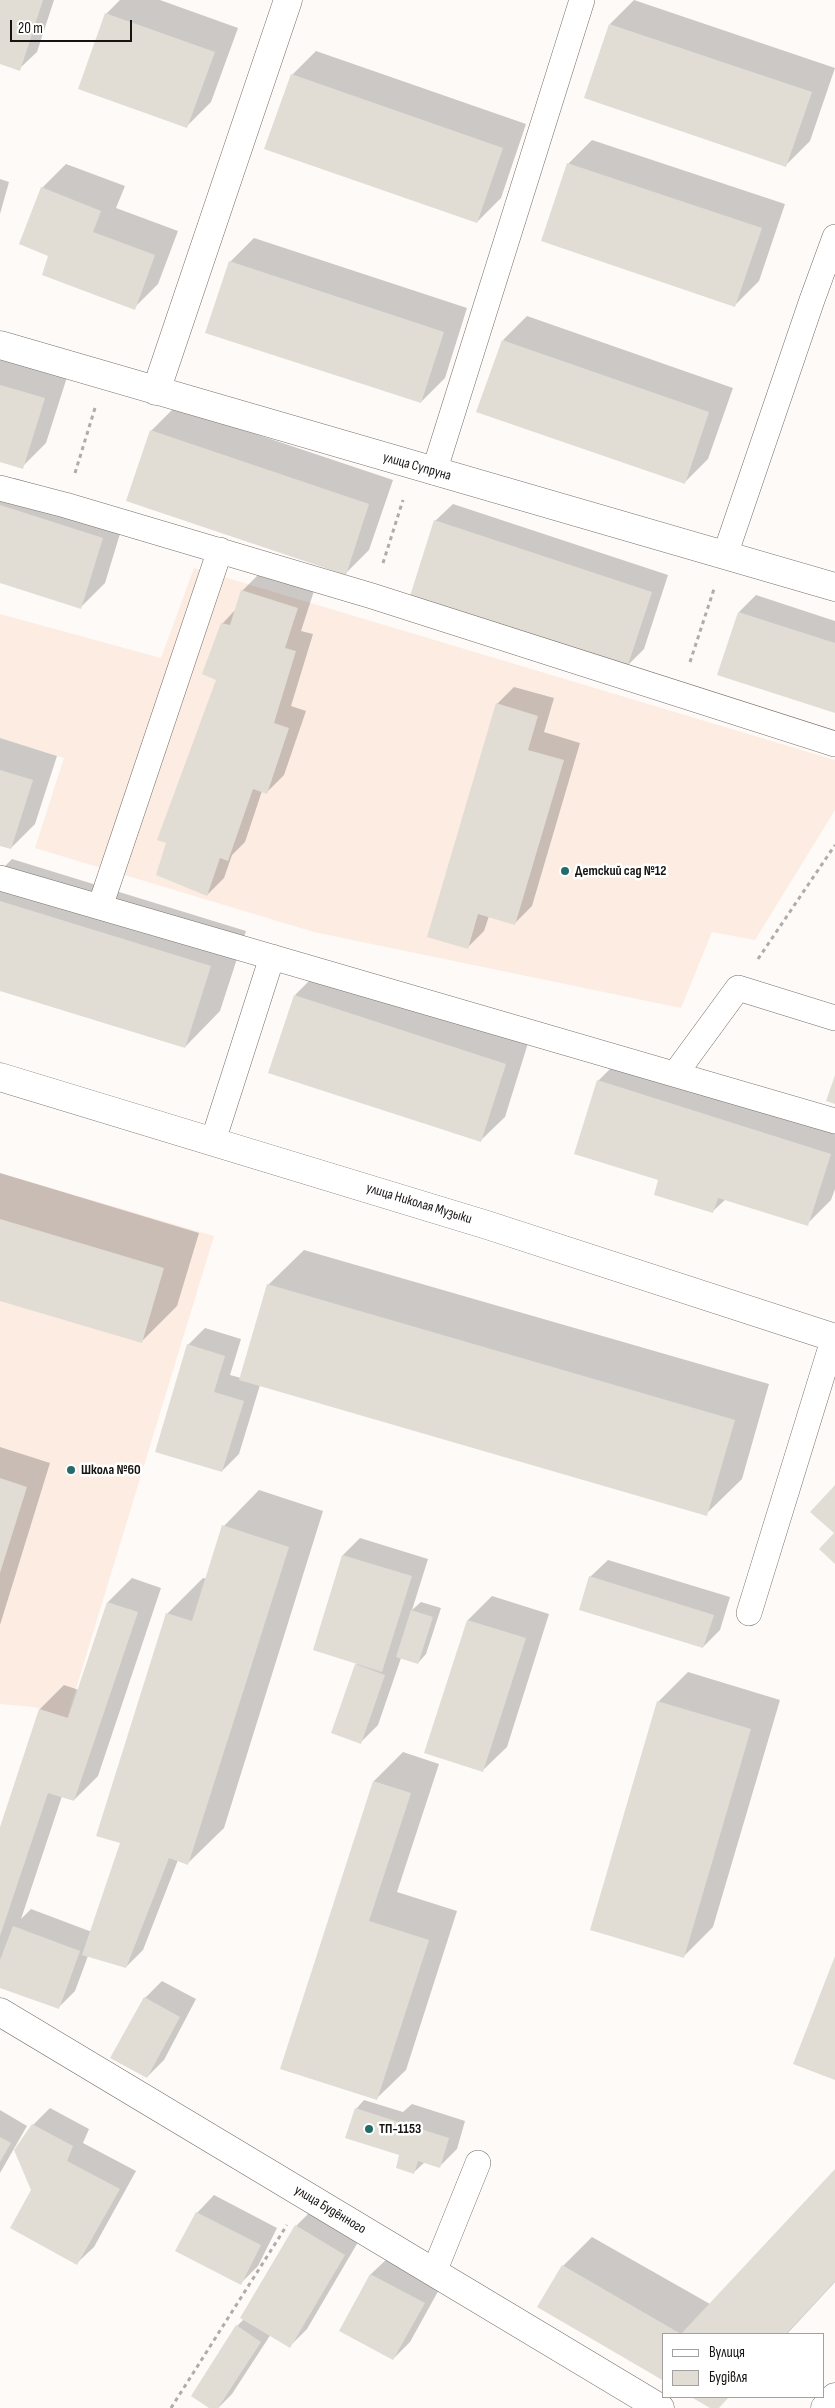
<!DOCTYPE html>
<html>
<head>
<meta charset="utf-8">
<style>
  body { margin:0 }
  #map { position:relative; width:835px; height:2408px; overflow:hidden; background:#fefaf8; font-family:"Sofia Sans Condensed",sans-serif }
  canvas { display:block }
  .legend { position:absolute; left:662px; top:2333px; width:162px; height:65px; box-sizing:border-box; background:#fff; border:1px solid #a2a1a0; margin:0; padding:6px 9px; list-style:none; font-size:15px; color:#161311 }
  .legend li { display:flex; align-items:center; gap:10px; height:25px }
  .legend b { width:25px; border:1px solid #a2a1a0 }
  .scale { position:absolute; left:10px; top:20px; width:122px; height:22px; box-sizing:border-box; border:2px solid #161311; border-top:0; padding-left:6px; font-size:15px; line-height:18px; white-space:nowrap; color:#161311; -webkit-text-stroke:4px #fff; paint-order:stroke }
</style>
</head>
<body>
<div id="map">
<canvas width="835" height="2408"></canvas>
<ul class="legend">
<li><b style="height:6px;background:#fff"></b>Вулиця</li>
<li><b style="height:14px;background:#e1ddd4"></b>Будівля</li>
</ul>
<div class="scale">20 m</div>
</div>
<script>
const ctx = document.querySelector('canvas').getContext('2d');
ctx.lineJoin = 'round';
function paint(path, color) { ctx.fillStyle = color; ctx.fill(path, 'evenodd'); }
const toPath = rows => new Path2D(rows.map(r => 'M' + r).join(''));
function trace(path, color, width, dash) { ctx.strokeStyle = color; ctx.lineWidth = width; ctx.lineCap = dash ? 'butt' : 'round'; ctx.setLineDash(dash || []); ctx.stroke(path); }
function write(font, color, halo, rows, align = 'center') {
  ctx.font = font + ' "Sofia Sans Condensed",sans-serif'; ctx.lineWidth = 5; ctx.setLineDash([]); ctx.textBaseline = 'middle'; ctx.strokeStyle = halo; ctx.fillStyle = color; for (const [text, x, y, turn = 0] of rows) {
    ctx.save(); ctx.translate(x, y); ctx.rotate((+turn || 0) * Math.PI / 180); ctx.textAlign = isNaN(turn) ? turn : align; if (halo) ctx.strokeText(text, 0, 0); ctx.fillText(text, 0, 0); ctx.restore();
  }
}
paint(toPath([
  [194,568,835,760,835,810,755,940,712,932,681,1008,314,932,35,848,64,758,0,738,0,614,161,658],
  [0,1173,214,1236,67,1718,34,1707,0,1704]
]), '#fcece1');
paint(toPath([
  [0,0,54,0,37,52,19,69,0,63],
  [120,0,160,0,238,28,211,102,187,126,106,14],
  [634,0,835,68,810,141,786,165,610,24],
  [316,51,526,124,501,198,477,222,292,75],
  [592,140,785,204,759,281,735,305,568,164],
  [66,164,125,186,116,208,178,231,158,284,134,308,50,255,42,188],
  [0,179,9,182,0,214],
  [254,238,467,308,445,378,421,402,230,262],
  [527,316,733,388,708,459,684,483,503,340],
  [0,353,68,374,46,443,22,467,0,461],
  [175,407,393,480,369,550,345,574,151,431],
  [15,478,126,514,105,583,81,607,0,582,0,493],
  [453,504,668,575,644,649,627,666,435,521],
  [259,574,314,591,301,631,313,634,291,706,306,711,284,775,266,793,262,791,245,842,232,855,224,878,207,895,222,624,236,609,242,591],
  [756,595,835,621,835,712,739,612],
  [514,687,554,698,544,732,580,743,532,906,515,923,489,916,484,931,467,948,497,704],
  [0,738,57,756,35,824,11,848,0,844],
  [12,859,246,931,220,1011,185,1047,0,990,0,871],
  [319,971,529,1040,505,1117,480,1141,295,995],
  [622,1057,835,1124,835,1189,831,1200,807,1224,726,1199,712,1212,660,1180,598,1081],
  [0,1173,199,1233,177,1306,141,1342,0,1300],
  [304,1250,769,1384,742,1479,706,1514,260,1385,239,1454,222,1471,188,1345,205,1328,241,1339,230,1375,241,1378,268,1285],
  [0,1447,50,1463,0,1625],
  [259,1490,323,1511,224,1828,188,1863,178,1860,143,1950,126,1967,88,1956,75,1991,58,2008,0,1987,0,1831,40,1709,64,1685,79,1690,108,1602,132,1578,161,1588,98,1776,74,1800,62,1796,21,1919,31,1909,92,1932,121,1844,167,1614,203,1578,207,1579,224,1526],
  [360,1538,428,1559,412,1610,421,1602,441,1608,426,1654,418,1663,401,1658,378,1725,361,1742,332,1732,357,1663,314,1650,343,1555],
  [608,1560,730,1597,720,1630,703,1647,590,1577],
  [492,1596,549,1614,507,1747,482,1771,468,1620],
  [688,1672,780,1700,713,1927,683,1957,658,1702],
  [403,1752,439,1764,397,1892,457,1911,406,2070,376,2099,281,2068,374,1781],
  [162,1981,196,1999,164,2060,147,2077,145,1998],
  [364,2100,403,2112,412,2104,465,2121,457,2149,440,2166,425,2162,413,2173,401,2154,356,2109],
  [50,2108,89,2129,83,2143,136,2171,94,2247,76,2264,32,2190,33,2125],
  [0,2110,27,2126,0,2173],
  [835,2171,835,2282,787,2334,664,2334,563,2266,592,2237,710,2304],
  [214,2195,277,2228,258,2266,241,2283,197,2213],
  [313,2209,361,2237,307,2329,290,2346,271,2334,232,2394,218,2408,211,2408,237,2326,244,2319,296,2226],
  [389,2257,441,2286,410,2342,393,2359,341,2330,371,2274]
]), '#0003');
paint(toPath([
  [0,0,43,0,20,71,0,64],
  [105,13,215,52,187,128,78,89],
  [609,24,812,92,786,167,584,98],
  [291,74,503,148,477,223,264,149],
  [567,163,762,228,735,307,541,241],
  [41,187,101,211,93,232,155,255,135,310,42,275,48,256,19,244],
  [229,261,444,332,421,403,205,333],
  [502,340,709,412,685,484,476,412],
  [0,385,45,398,23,469,0,462],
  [150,430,369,504,346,575,126,501],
  [0,505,103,538,81,609,0,583],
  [434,520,652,592,627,668,410,596],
  [241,590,298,608,285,648,296,651,274,723,289,728,267,794,253,789,228,861,220,858,207,896,156,875,166,843,157,840,216,680,202,674,221,623,230,625],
  [738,612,835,643,835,713,717,675],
  [496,703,538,716,528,750,564,760,515,925,478,914,468,949,427,937],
  [0,770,33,780,11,849,0,846],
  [0,901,211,966,185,1048,0,991],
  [294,995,506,1064,481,1142,268,1073],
  [835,1075,835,1104,826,1101],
  [597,1080,831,1154,808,1226,718,1198,713,1213,654,1195,658,1180,574,1154],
  [0,1219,164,1268,142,1343,0,1301],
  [267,1284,735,1420,707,1516,239,1380],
  [187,1344,225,1356,214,1392,244,1401,222,1472,155,1452],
  [0,1478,27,1487,0,1573],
  [835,1485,835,1564,819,1549,834,1533,810,1512],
  [222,1525,289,1547,188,1865,169,1858,126,1968,82,1955,120,1843,96,1836,166,1613,192,1621],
  [342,1555,412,1576,382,1672,313,1650],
  [589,1576,714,1615,703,1648,579,1610],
  [107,1602,138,1612,74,1801,48,1793,0,1936,0,1827,39,1709,68,1718],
  [411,1610,433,1617,418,1664,396,1657],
  [467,1620,526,1638,483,1772,424,1753],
  [355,1664,385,1675,361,1744,331,1733],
  [657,1701,751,1729,684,1958,590,1930],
  [373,1781,411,1793,369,1921,429,1940,377,2100,280,2069],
  [13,1926,80,1951,59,2009,0,1988,0,1960],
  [835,1956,835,2080,793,2064],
  [144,1997,180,2017,147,2078,110,2058],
  [355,2108,449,2138,440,2168,418,2161,414,2174,396,2168,399,2155,345,2138],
  [32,2124,73,2146,67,2161,120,2189,77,2265,10,2228,31,2190,14,2150],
  [0,2137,11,2143,0,2162],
  [835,2169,835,2281,786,2334,664,2334,664,2381,537,2307,562,2265,681,2334],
  [196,2212,261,2245,241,2285,175,2251],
  [295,2225,345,2255,290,2348,240,2318],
  [370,2274,425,2303,393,2360,339,2331],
  [236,2325,261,2342,218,2408,209,2408,191,2396],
  [691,2397,729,2397,719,2408,710,2408]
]), '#e1ddd4');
const lane = toPath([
  [434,472,582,0],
  [0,488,65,505,372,596,835,744],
  [725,555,812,300,835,237],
  [0,878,835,1121],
  [100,907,220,550],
  [675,1074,738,988,835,1018],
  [213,1141,272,957],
  [749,1613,834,1337],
  [434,2272,478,2163]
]);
const street = toPath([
  [0,345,835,587],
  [156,391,288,0],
  [0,2012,660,2408],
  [825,2408,835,2397]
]);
const secondary = toPath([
  [0,1077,487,1225,835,1338]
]);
trace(lane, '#776f69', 26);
trace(street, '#776f69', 29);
trace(secondary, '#776f69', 29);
trace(toPath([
  [75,473,95,408],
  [383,563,403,500],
  [690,662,714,589],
  [758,959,835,845],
  [171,2408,287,2225]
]), '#b0acaa', 3, [4, 4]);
trace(lane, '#fff', 25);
trace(street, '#fff', 28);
trace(secondary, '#fff', 28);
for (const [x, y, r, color] of [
  [565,871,5,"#226d69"],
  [71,1470,5,"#226d69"],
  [369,2129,5,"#226d69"]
]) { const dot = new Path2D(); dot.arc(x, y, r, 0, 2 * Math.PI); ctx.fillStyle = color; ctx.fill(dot); trace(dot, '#fff', 2); }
write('14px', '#161311', '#fff', [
  ["улица Супруна",417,467,16],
  ["улица Николая Музыки",419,1204,17],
  ["улица Будённого",330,2210,31]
]);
write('bold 14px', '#161311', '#fff', [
  ["Детский сад №12",575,871],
  ["Школа №60",81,1470],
  ["ТП-1153",379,2129]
], 'left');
</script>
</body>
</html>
